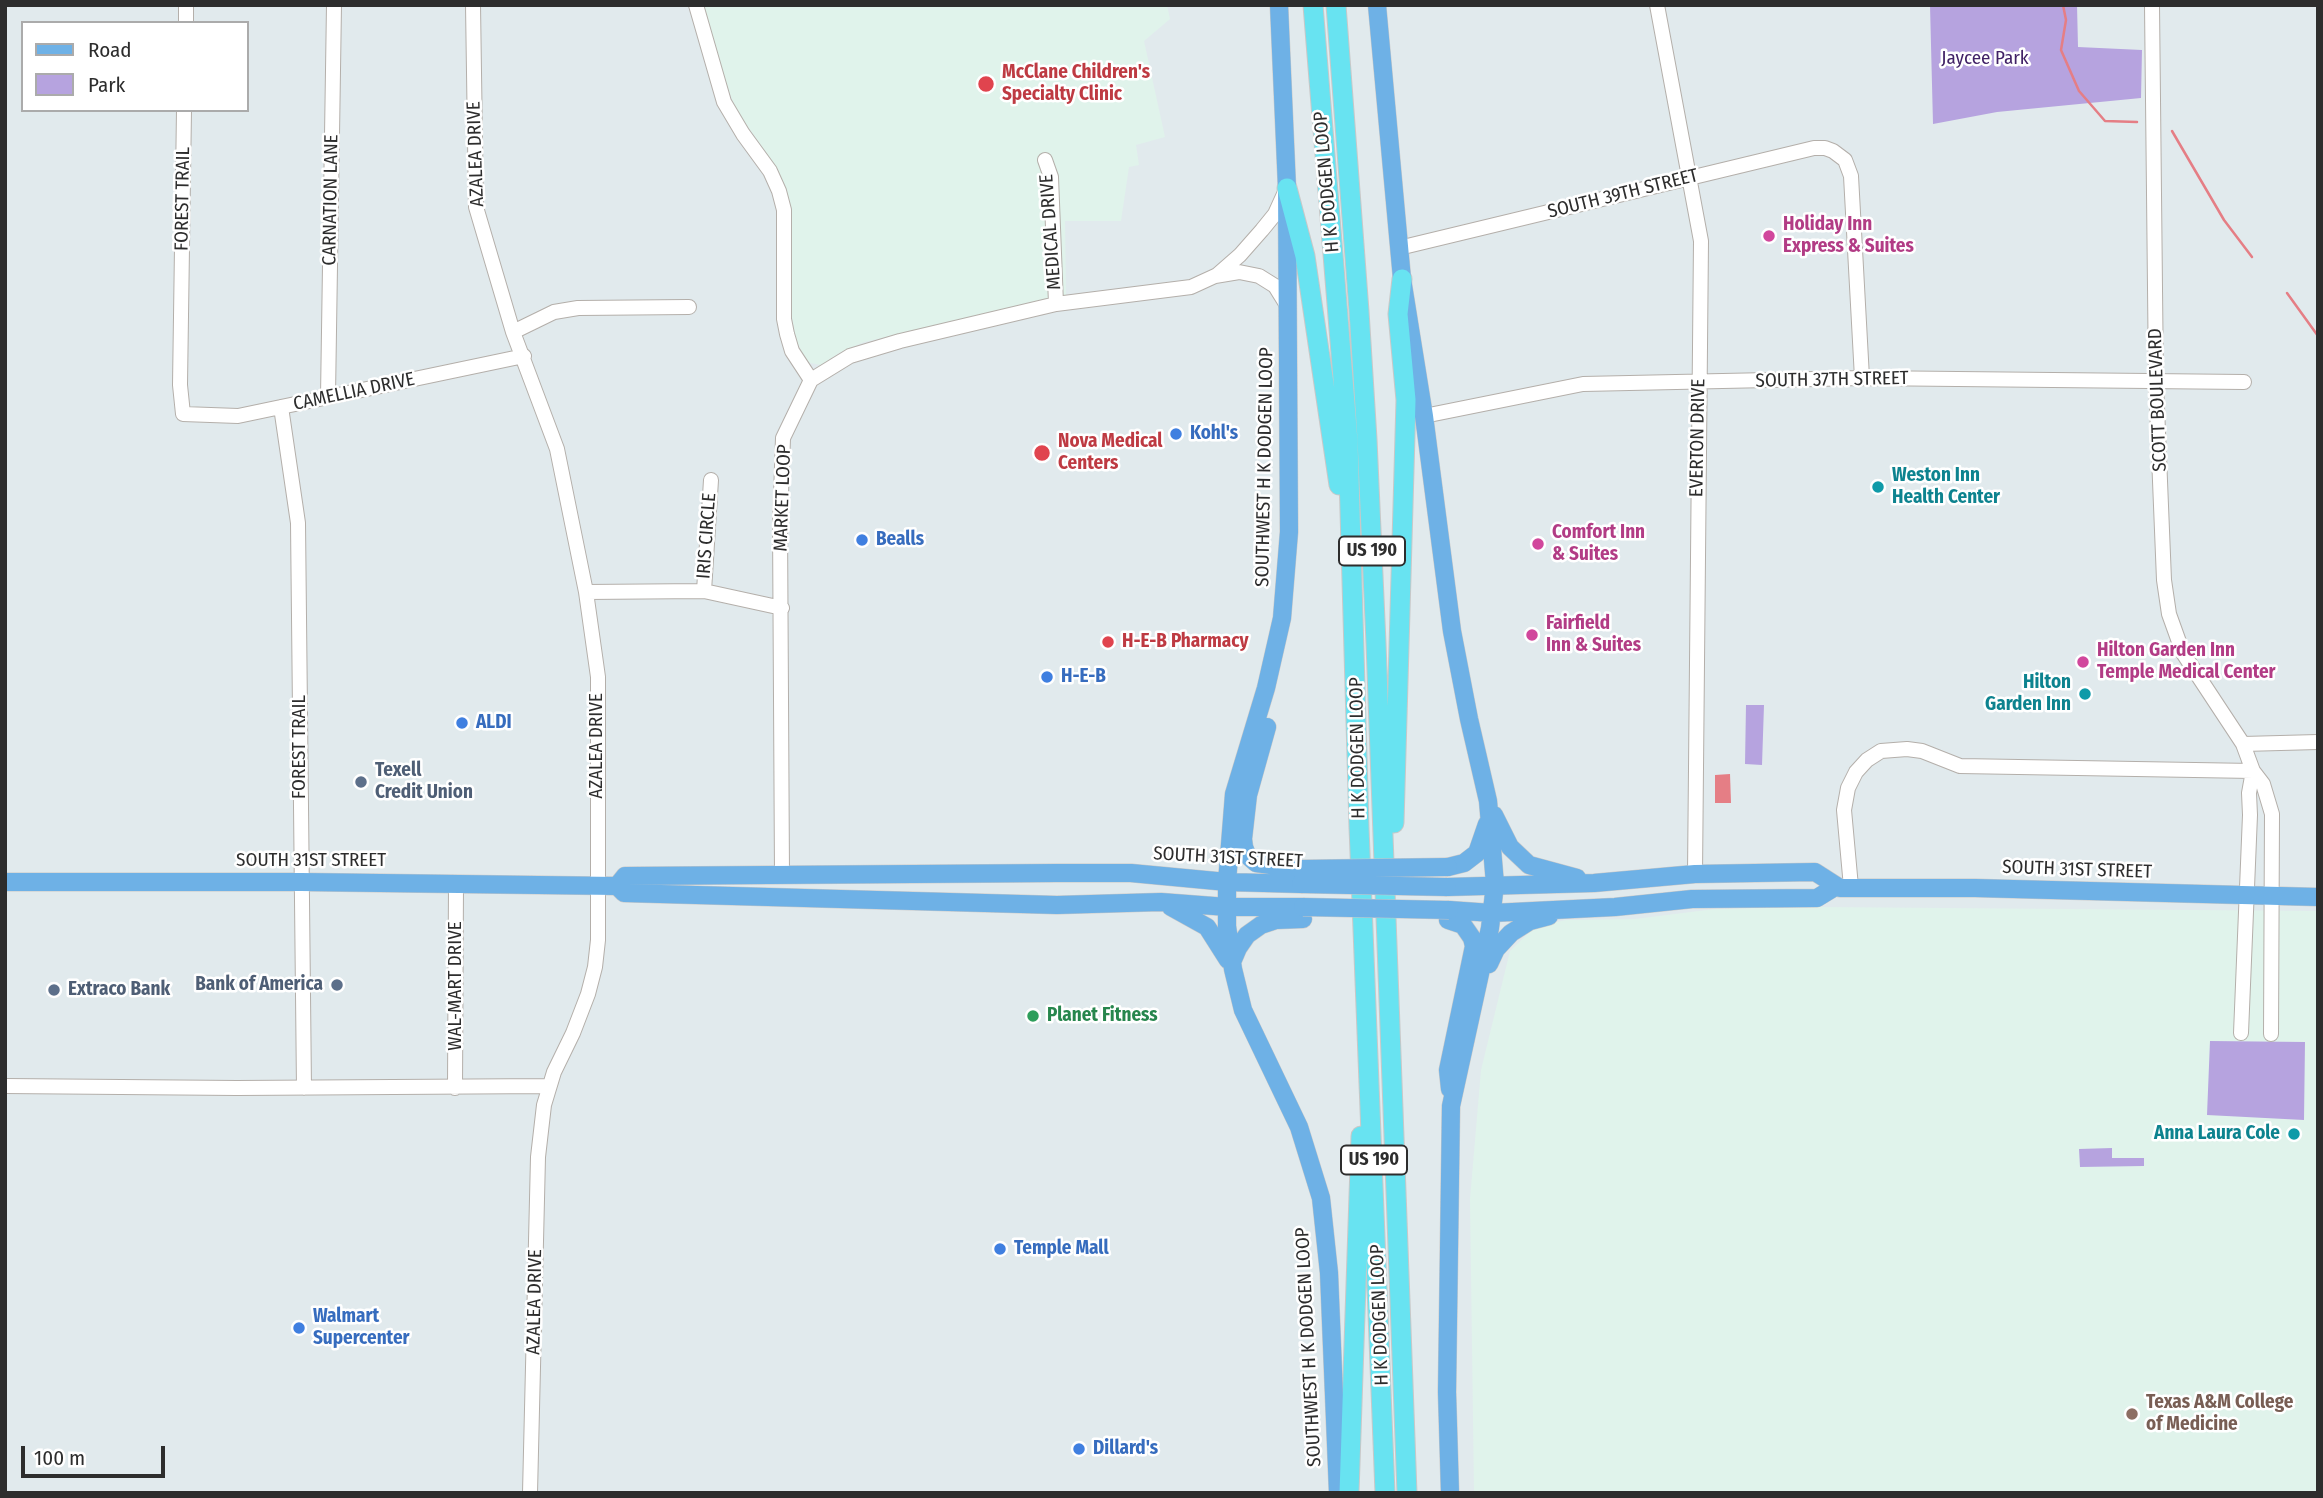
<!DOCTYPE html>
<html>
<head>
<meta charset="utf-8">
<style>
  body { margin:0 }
  #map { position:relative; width:2323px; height:1498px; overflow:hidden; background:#e1eaed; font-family:"Fira Sans Condensed",sans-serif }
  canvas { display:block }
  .frame { position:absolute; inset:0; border:7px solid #2d2d2d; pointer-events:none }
  .legend { position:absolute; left:21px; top:21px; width:228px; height:91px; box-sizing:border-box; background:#fff; border:2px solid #ababab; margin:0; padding:9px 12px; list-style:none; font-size:21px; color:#2d2d2d }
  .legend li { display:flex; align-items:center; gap:14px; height:35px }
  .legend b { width:35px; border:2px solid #ababab }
  .scale { position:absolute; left:21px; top:1446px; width:144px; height:32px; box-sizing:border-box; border:4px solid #2d2d2d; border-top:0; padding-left:9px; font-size:21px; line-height:24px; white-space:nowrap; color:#2d2d2d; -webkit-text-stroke:5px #fff; paint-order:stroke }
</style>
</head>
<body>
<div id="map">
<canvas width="2323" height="1498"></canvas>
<div class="frame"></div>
<ul class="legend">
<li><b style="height:9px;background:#6eb1e6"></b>Road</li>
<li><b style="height:19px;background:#b6a3df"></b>Park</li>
</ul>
<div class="scale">100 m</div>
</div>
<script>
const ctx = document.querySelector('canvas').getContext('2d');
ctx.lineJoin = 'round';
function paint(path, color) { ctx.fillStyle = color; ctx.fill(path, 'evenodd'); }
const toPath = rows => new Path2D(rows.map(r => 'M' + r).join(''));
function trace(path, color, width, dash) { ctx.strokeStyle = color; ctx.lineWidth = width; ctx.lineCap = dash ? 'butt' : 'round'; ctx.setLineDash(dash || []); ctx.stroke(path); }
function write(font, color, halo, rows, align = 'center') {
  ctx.font = font + ' "Fira Sans Condensed",sans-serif'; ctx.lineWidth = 5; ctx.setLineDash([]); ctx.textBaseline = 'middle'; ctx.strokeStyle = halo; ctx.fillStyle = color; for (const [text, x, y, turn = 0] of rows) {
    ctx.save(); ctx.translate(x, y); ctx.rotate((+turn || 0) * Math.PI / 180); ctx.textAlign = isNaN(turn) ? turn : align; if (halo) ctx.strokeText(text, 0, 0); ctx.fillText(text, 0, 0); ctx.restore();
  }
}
paint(toPath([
  [704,5,1167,5,1170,19,1144,41,1165,137,1136,145,1139,165,1129,167,1121,221,1065,221,1066,296,864,342,839,353,821,365,806,362,796,339,791,312,792,232,787,191,772,161,737,111,724,80],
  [1820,907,2318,911,2318,1493,1474,1493,1470,1199,1481,1070,1510,951,1535,927,1566,920,1635,919,1715,909]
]), '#e0f3eb');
paint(toPath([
  [1930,5,2077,5,2078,47,2142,50,2141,98,1997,112,1933,124],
  [1746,705,1764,705,1762,765,1745,764],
  [2210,1041,2305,1042,2304,1120,2207,1115],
  [2112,1148,2112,1158,2144,1158,2144,1166,2080,1167,2079,1149]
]), '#b6a3df');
paint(toPath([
  [1730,774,1731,803,1715,803,1715,775]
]), '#e57e85');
trace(toPath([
  [2063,5,2066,20,2061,50,2079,91,2105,121,2137,122],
  [2172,131,2224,220,2252,257],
  [2287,293,2318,336]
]), '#e57e85', 2.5);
const minor = toPath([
  [473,5,476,207,513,332,557,449,586,592,598,677,598,940,595,967,588,994,573,1033,554,1072,544,1105,538,1157,530,1493],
  [696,5,724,102,743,134,770,171,779,191,784,210,784,319,787,334,792,351,811,380],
  [1657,5,1701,241,1695,874],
  [2152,5,2156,382,2164,580,2169,614,2183,653,2243,744,2253,771,2263,784,2272,814,2271,1034],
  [186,23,186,5],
  [184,110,180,385,183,414,238,416,524,356],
  [1045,160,1051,177,1056,304],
  [1399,248,1814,148,1825,148,1833,151,1845,160,1851,176,1862,378],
  [1216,276,1240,255,1262,230,1275,214,1285,192],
  [513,332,554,312,578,308,689,307],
  [328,396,334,5],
  [281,407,298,523,304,1088],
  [1424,416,1583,384,1862,378,2244,382],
  [704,591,711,480],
  [586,592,704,591,782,608],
  [2243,744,2318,742],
  [782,875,780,523,783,438,811,380,850,356,900,341,1056,304,1191,287,1215,276,1239,272,1259,276,1275,286,1288,307],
  [1851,887,1844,810,1848,788,1856,772,1867,760,1881,751,1907,749,1922,751,1960,766,2253,771],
  [2241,1033,2250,815,2249,793,2253,771],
  [5,1086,237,1088,549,1086],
  [455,1088,456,884]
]);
const major = toPath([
  [1279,5,1287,188,1289,532,1282,618,1266,688,1234,794,1227,882,1227,926,1233,969,1243,1010,1299,1127,1321,1198,1329,1273,1338,1493],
  [1377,5,1402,279,1424,416,1452,631,1469,719,1488,801,1495,884,1490,928,1451,1106,1447,1392,1450,1493],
  [1267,727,1248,795,1243,839,1244,847,1247,855,1256,863,1299,869],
  [1494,815,1510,847,1529,865,1577,878],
  [1448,867,1464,863,1477,853,1487,824],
  [5,882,301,882,617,886,624,893,1057,905,1161,902,1227,907,1303,907],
  [617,886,625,876,1057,873,1131,873,1227,882,1301,884],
  [1447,887,1594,883,1695,874,1815,872,1840,888,1975,888,2318,897],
  [1171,907,1207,927,1228,960],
  [1449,910,1492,913,1615,907,1692,899,1817,898,1835,887],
  [1448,920,1463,925,1472,938,1474,946,1448,1070,1450,1089],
  [1232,962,1238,948,1247,935,1261,925,1276,920,1303,919],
  [1489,964,1496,949,1511,933,1530,921,1549,916]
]);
const highway = toPath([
  [1313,5,1348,441,1359,827,1385,1493],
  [1336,5,1359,311,1367,439,1376,643,1407,1493],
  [1287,188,1305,256,1339,485],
  [1394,823,1406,400,1398,314,1402,279],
  [1349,1493,1361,1136]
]);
trace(minor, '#b4afaa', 16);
trace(major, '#c8c8c8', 19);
trace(highway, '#c8c8c8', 21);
trace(minor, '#fff', 14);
trace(major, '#6eb1e6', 18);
trace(highway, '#68e3f1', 19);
const majorBridge = toPath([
  [1299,869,1448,867],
  [1301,884,1447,887],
  [1303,907,1449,910]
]);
trace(majorBridge, '#c8c8c8', 19, []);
trace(majorBridge, '#6eb1e6', 18);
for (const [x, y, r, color] of [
  [986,84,9,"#e0444e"],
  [1769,236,7,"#d1479c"],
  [1176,434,7,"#3f7fe0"],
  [1042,453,9,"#e0444e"],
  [1878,487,7,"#0f9aa8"],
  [862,540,7,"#3f7fe0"],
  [1538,544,7,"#d1479c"],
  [1532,635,7,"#d1479c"],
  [1108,642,7,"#e0444e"],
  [2083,662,7,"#d1479c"],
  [1047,677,7,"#3f7fe0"],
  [2085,694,7,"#0f9aa8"],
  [462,723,7,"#3f7fe0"],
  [361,782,7,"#5c6f8a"],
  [337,985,7,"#5c6f8a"],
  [54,990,7,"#5c6f8a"],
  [1033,1016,7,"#2e9e5b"],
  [2294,1134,7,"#0f9aa8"],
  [1000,1249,7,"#3f7fe0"],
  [299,1328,7,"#3f7fe0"],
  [2132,1414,7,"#8d6e63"],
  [1079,1449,7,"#3f7fe0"]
]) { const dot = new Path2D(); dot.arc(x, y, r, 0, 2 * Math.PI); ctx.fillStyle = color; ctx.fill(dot); trace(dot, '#fff', 2.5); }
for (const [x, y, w] of [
  [1372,551,66],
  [1374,1160,66]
]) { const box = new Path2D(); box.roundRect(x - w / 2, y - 14.5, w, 29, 5); ctx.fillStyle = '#fff'; ctx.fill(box); trace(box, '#2d2d2d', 2); }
write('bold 18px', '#2d2d2d', null, [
  ["US 190",1372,551],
  ["US 190",1374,1160]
]);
write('19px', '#412266', '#fff', [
  ["Jaycee Park",1985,59]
]);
write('bold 19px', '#be3a42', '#fff', [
  ["McClane Children's",1002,73],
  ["Specialty Clinic",1002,95],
  ["Nova Medical",1058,442],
  ["Centers",1058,464],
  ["H-E-B Pharmacy",1122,642]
], 'left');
write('19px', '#2d2d2d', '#fff', [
  ["AZALEA DRIVE",476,154,-92],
  ["H K DODGEN LOOP",1327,182,-95],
  ["SOUTH 39TH STREET",1623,194,-14],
  ["FOREST TRAIL",183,199,-89],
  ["CARNATION LANE",331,200,-89],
  ["MEDICAL DRIVE",1051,232,-94],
  ["SOUTH 37TH STREET",1832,380,-1],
  ["CAMELLIA DRIVE",354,392,-12],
  ["SCOTT BOULEVARD",2158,400,-92],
  ["EVERTON DRIVE",1698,438,-89],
  ["SOUTHWEST H K DODGEN LOOP",1265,467,-89],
  ["MARKET LOOP",783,498,-88],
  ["IRIS CIRCLE",707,536,-86],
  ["AZALEA DRIVE",597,746,-90],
  ["FOREST TRAIL",300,747,-90],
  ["H K DODGEN LOOP",1358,748,-91],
  ["SOUTH 31ST STREET",1228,858,3],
  ["SOUTH 31ST STREET",311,861],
  ["SOUTH 31ST STREET",2077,870,2],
  ["WAL-MART DRIVE",456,986,-90],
  ["AZALEA DRIVE",535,1302,-89],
  ["H K DODGEN LOOP",1380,1315,-92],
  ["SOUTHWEST H K DODGEN LOOP",1309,1347,-93]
]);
write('bold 19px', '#b23c85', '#fff', [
  ["Holiday Inn",1783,225],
  ["Express & Suites",1783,247],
  ["Comfort Inn",1552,533],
  ["& Suites",1552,555],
  ["Fairfield",1546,624],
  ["Inn & Suites",1546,646],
  ["Hilton Garden Inn",2097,651],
  ["Temple Medical Center",2097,673]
], 'left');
write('bold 19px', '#366cbe', '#fff', [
  ["Kohl's",1190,434],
  ["Bealls",876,540],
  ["H-E-B",1061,677],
  ["ALDI",476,723],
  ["Temple Mall",1014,1249],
  ["Walmart",313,1317],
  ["Supercenter",313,1339],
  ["Dillard's",1093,1449]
], 'left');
write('bold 19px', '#0d838f', '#fff', [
  ["Weston Inn",1892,476,"left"],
  ["Health Center",1892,498,"left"],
  ["Hilton",2071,683],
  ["Garden Inn",2071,705],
  ["Anna Laura Cole",2280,1134]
], 'right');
write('bold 19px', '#4e5e75', '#fff', [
  ["Texell",375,771],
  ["Credit Union",375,793],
  ["Bank of America",323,985,"right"],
  ["Extraco Bank",68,990]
], 'left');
write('bold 19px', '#27864d', '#fff', [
  ["Planet Fitness",1047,1016]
], 'left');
write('bold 19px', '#785e54', '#fff', [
  ["Texas A&M College",2146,1403],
  ["of Medicine",2146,1425]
], 'left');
</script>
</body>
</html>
